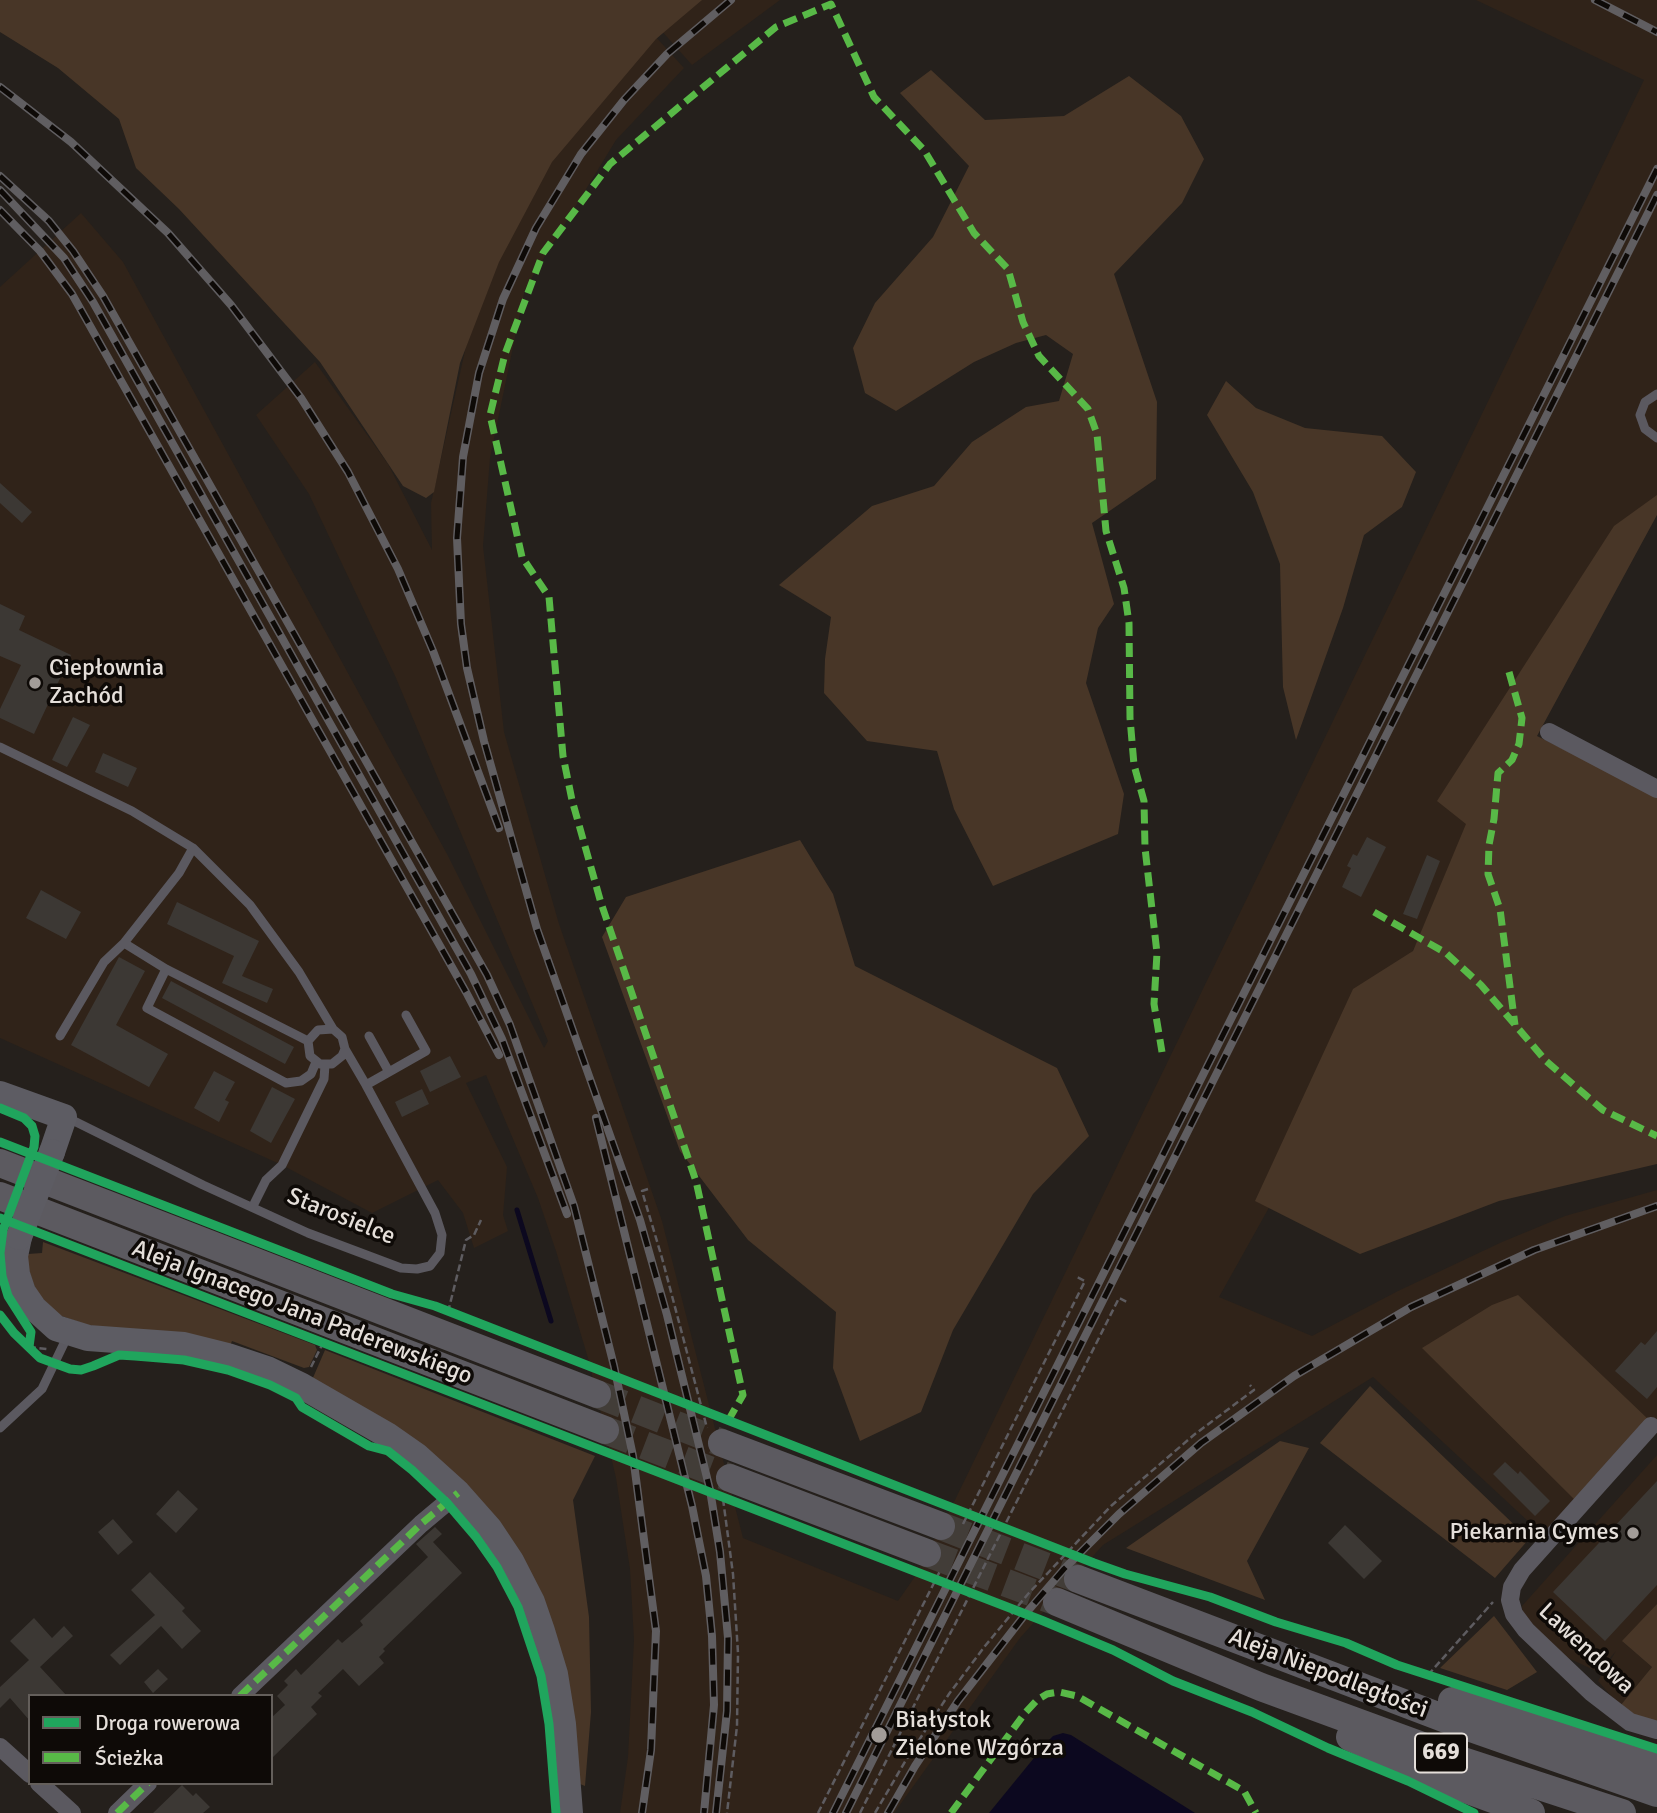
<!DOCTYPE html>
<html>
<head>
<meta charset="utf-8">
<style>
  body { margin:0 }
  #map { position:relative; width:1657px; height:1813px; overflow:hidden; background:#25201c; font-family:Signika,sans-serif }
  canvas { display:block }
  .legend { position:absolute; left:28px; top:1694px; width:245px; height:91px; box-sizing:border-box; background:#0e0a07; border:2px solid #645f5b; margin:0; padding:9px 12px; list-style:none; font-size:21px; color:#e5dfda }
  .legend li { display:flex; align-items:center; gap:14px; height:35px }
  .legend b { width:35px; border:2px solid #645f5b }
</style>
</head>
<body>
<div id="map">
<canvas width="1657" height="1813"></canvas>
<ul class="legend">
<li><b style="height:9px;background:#20a55d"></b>Droga rowerowa</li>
<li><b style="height:9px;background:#58b947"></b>Ścieżka</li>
</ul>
</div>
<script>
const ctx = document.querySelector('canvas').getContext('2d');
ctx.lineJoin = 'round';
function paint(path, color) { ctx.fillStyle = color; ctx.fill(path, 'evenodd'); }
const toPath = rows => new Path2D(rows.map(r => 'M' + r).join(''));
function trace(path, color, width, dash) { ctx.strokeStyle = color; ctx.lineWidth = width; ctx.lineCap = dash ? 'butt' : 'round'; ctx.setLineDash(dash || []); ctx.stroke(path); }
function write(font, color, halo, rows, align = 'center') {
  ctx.font = font + ' Signika,sans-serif'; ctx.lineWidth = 7; ctx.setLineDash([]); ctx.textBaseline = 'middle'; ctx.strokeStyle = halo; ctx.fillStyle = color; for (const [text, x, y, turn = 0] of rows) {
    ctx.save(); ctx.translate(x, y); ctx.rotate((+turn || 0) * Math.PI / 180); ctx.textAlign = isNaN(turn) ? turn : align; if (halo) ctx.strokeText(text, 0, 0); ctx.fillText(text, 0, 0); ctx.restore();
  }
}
paint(toPath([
  [677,0,780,0,692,65,652,20],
  [1476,0,1657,0,1657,514,1219,1297,1312,1336,1398,1291,1502,1242,1565,1216,1657,1190,1657,1426,1577,1502,1545,1537,1373,1377,1103,1545,1020,1638,894,1813,620,1813,628,1757,634,1640,630,1569,616,1478,588,1358,556,1251,538,1198,486,1075,466,1083,507,1167,503,1215,508,1231,474,1248,463,1213,438,1180,372,1213,282,1165,0,1038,0,287,81,213,123,262,447,854,544,1048,548,1041,396,678,309,494,256,415,315,362,388,464,432,550,431,503,486,257,645,25,684,68,616,140,525,289,490,458,483,546,504,732,559,924,662,1221,743,1538,898,1601,914,1578,955,1500,1644,80],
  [1657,1455,1657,1604,1623,1642,1652,1667,1620,1706,1598,1681,1616,1651,1598,1672,1566,1657,1523,1616,1522,1606]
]), '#302319');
paint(toPath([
  [0,0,702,0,656,39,552,162,499,262,460,363,434,492,426,498,403,486,320,362,179,209,136,168,119,119,58,68,0,32],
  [931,70,985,120,1064,116,1129,76,1181,116,1204,159,1182,203,1114,274,1157,402,1156,479,1092,523,1114,604,1098,628,1086,683,1124,794,1118,834,993,886,954,809,937,751,867,741,824,693,825,659,831,617,779,585,872,506,934,486,972,442,1026,407,1059,401,1073,354,1046,335,1016,343,974,362,896,411,865,393,853,348,875,303,933,237,969,166,900,93],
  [1226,381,1256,408,1305,428,1382,436,1416,472,1402,507,1364,535,1343,608,1296,740,1283,687,1280,564,1253,492,1207,415],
  [1657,495,1657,515,1537,736,1657,796,1657,1164,1499,1201,1360,1254,1255,1201,1353,989,1413,951,1466,824,1437,801,1614,526],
  [800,840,833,894,855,966,1057,1068,1089,1136,1033,1194,953,1330,921,1412,860,1441,833,1368,836,1312,748,1240,680,1151,602,937,626,897],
  [43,1242,315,1345,317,1350,309,1367,304,1368,232,1341,230,1346,87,1325,59,1315,36,1292,28,1267,28,1254,42,1253],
  [1518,1295,1649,1420,1577,1502,1422,1348,1492,1305],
  [325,1350,595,1456,573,1500,589,1617,591,1712,585,1786,580,1784,527,1569,312,1380],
  [1370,1386,1529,1539,1495,1578,1320,1443],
  [1280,1441,1309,1448,1247,1561,1265,1600,1126,1548],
  [1657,1604,1657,1725,1635,1715,1620,1706,1652,1667,1622,1641],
  [1494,1616,1537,1672,1507,1690,1440,1668]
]), '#483627');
paint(toPath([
  [1063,1733,1071,1735,1195,1813,989,1813,1047,1742,1053,1736]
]), '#0c081f');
trace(toPath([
  [517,1210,551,1321]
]), '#0c081f', 5);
paint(toPath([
  [0,483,32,512,22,523,0,503],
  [0,604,25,616,19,630,71,655,34,734,0,718,0,709,21,665,0,656],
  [73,717,90,725,67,767,52,760],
  [103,753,137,768,128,787,95,772],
  [1367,837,1386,847,1361,897,1342,887,1351,868,1347,866,1353,854,1357,856],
  [1427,855,1440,861,1417,919,1403,914],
  [41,890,81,912,66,939,26,918],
  [177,902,259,941,242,976,273,989,267,1003,222,983,234,956,167,924],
  [119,957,145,971,116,1025,168,1054,149,1087,71,1045],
  [171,981,294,1047,285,1064,162,998],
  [450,1056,461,1077,430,1092,420,1071],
  [214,1071,235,1082,225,1100,229,1102,219,1122,194,1108],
  [272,1087,295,1099,271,1143,250,1131],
  [422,1089,429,1104,402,1117,395,1102],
  [1657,1331,1657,1387,1647,1399,1615,1371,1641,1342,1645,1345],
  [1505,1462,1518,1474,1520,1471,1550,1501,1535,1516,1493,1474],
  [1657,1481,1657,1585,1605,1641,1553,1592],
  [178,1490,198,1509,176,1533,156,1514],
  [113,1519,133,1542,118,1555,98,1532],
  [1345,1525,1382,1561,1364,1579,1328,1543],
  [435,1527,442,1534,433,1542,462,1573,383,1649,385,1651,379,1657,384,1663,359,1686,343,1669,318,1693,322,1696,311,1707,317,1714,271,1759,271,1718,285,1705,277,1696,288,1685,284,1681,296,1669,301,1675,338,1639,342,1643,363,1625,360,1621,428,1557,416,1544],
  [150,1572,185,1608,182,1611,201,1631,182,1649,161,1626,120,1665,110,1655,155,1615,131,1590],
  [34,1618,52,1638,64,1626,73,1636,40,1667,67,1696,30,1696,30,1721,10,1698,0,1708,0,1687,29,1660,10,1641],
  [158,1669,168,1679,153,1693,144,1682],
  [182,1785,193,1796,196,1793,210,1807,203,1813,153,1813]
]), '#3c3834');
trace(toPath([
  [597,1394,722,1443],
  [605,1430,730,1478],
  [941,1526,1078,1579],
  [927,1553,1057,1602]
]), '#423d38', 28, [28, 14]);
trace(toPath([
  [648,1189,642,1191,662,1258,707,1428],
  [448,1312,466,1240,474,1235,481,1220],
  [29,1347,47,1349],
  [311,1367,322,1345],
  [723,1499,733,1574,738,1653,737,1726,727,1813],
  [963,1524,1085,1281,1077,1277],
  [1428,1675,1493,1602],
  [899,1739,913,1748],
  [818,1813,940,1571],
  [860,1813,1119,1298,1127,1302],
  [875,1813,906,1760,949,1694,985,1646,1028,1594,1111,1506,1195,1434,1254,1390,1250,1385]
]), '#5e5c60', 2.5, [7, 3.5]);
trace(toPath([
  [1657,394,1645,402,1640,415,1645,429,1657,438],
  [0,747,132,811,193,848,250,905,299,972,333,1029,342,1037,345,1049,342,1056,332,1064,320,1064,310,1056,308,1041,318,1030,333,1029],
  [124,943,166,969,308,1041],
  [166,969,147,1008,286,1083,301,1081,311,1074,316,1062],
  [60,1036,104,962,124,943,179,873,193,848],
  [369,1036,389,1072],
  [366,1085,426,1051,406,1015],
  [66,1117,203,1185,308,1233,401,1268,417,1269,430,1266,440,1253,442,1235,435,1213,366,1085,345,1049],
  [253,1206,266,1180,282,1165,324,1079,325,1065],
  [0,1428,42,1389,68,1335]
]), '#5b5960', 9);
trace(toPath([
  [1549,732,1657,789],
  [1651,1426,1522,1570,1512,1587,1510,1600,1514,1614,1526,1630,1591,1692,1630,1722,1657,1730],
  [240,1696,421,1524,458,1493],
  [0,1747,30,1774],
  [39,1783,72,1813],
  [117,1813,148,1783]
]), '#5b5960', 18);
trace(toPath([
  [0,1094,64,1117,52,1152],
  [19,1237,15,1256,17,1274,23,1292,34,1308,56,1328,88,1338,184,1345,228,1356,267,1369,302,1386,387,1435,417,1456,458,1493,489,1528,511,1561,532,1602,542,1631,555,1674,563,1724,570,1813]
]), '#5d5c63', 26);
trace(toPath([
  [0,1163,597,1394],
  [0,1196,605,1430],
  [722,1443,941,1526],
  [730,1478,927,1553],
  [1078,1579,1451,1721,1657,1793],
  [1057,1602,1261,1687,1463,1761,1622,1813],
  [1452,1701,1657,1766],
  [1350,1737,1452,1784,1531,1813]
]), '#5c5a60', 28);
const rail = toPath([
  [1595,0,1657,32],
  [0,87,71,142,168,233,231,305,301,398,348,472,398,569,433,651,499,828],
  [0,176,49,221,73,251,103,296,487,975,510,1025,574,1206,614,1366,633,1456,656,1631,651,1750,642,1813],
  [0,190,64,258,93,302,471,974,502,1039,567,1214],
  [0,210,40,251,72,294,466,992,499,1055],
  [596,1118,692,1506,706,1576,712,1636,714,1705,704,1813],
  [716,1813,727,1711,728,1638,720,1552,710,1490,667,1315,640,1220,537,929,484,741,467,668,461,624,457,538,463,457,479,373,503,299,536,228,581,154,624,100,667,54,731,0],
  [833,1813,1657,169],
  [846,1813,1657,195],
  [888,1813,915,1766,958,1701,1027,1612,1064,1569,1119,1514,1201,1443,1294,1376,1411,1307,1534,1250,1657,1206]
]);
trace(rail, '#605e61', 8);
trace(rail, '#0e0a07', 5, [16]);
trace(toPath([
  [19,1237,52,1152]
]), '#5d5c63', 26);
trace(toPath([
  [1509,672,1522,718,1519,744,1512,760,1498,773,1494,819,1489,845,1488,874,1500,909,1515,1025],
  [1374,912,1446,953,1481,985,1546,1061,1603,1110,1657,1136],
  [728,1421,743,1395,696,1181,601,903,572,800,563,756,549,597,522,557,490,415,505,354,543,253,610,164,776,27,831,4,874,97,924,150,974,233,1008,269,1023,322,1039,356,1088,409,1097,434,1106,531,1124,588,1129,623,1130,718,1134,765,1144,801,1145,848,1157,953,1154,1004,1162,1052],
  [240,1696,421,1524,458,1493],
  [117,1813,148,1783],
  [951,1813,1025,1713,1037,1700,1047,1694,1059,1692,1077,1696,1244,1791,1256,1813]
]), '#58b947', 7, [14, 7]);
trace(toPath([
  [0,1108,24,1118,32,1126,35,1136,34,1147,3,1230,0,1253,2,1276,8,1296,31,1332,29,1347],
  [0,1142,392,1294,435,1306,1094,1563,1125,1574,1210,1597,1276,1622,1346,1643,1397,1665,1657,1749],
  [0,1218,1041,1620,1113,1650,1173,1681,1252,1712,1328,1748,1408,1781,1474,1813],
  [0,1315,14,1333,40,1358,70,1369,81,1370,93,1366,119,1355,135,1356,184,1360,228,1370,270,1385,296,1398,302,1407,369,1446,388,1451,412,1470,447,1503,476,1537,497,1567,518,1607,541,1676,549,1724,556,1813]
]), '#20a55d', 9);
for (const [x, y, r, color] of [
  [35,683,7,"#a29c98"],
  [1633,1533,7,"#a29c98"],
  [879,1735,9,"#a29c98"]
]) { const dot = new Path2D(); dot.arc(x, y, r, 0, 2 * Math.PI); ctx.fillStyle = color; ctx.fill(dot); trace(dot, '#0e0a07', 2.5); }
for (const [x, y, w] of [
  [1441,1753,52]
]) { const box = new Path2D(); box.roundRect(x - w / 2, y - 19.5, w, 39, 5); ctx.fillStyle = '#0e0a07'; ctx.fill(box); trace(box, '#e5dfda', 2); }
write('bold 23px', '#e5dfda', null, [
  ["669",1441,1753]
]);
write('24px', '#e5dfda', '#0e0a07', [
  ["Ciepłownia",49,669],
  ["Zachód",49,697],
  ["Piekarnia Cymes",1619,1533,"right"],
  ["Białystok",895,1721],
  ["Zielone Wzgórza",895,1749]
], 'left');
write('24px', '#e5dfda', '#0e0a07', [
  ["Starosielce",341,1217,22],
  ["Aleja Ignacego Jana Paderewskiego",302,1313,21],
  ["Lawendowa",1586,1649,43],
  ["Aleja Niepodległości",1328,1674,21]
]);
</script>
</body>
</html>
